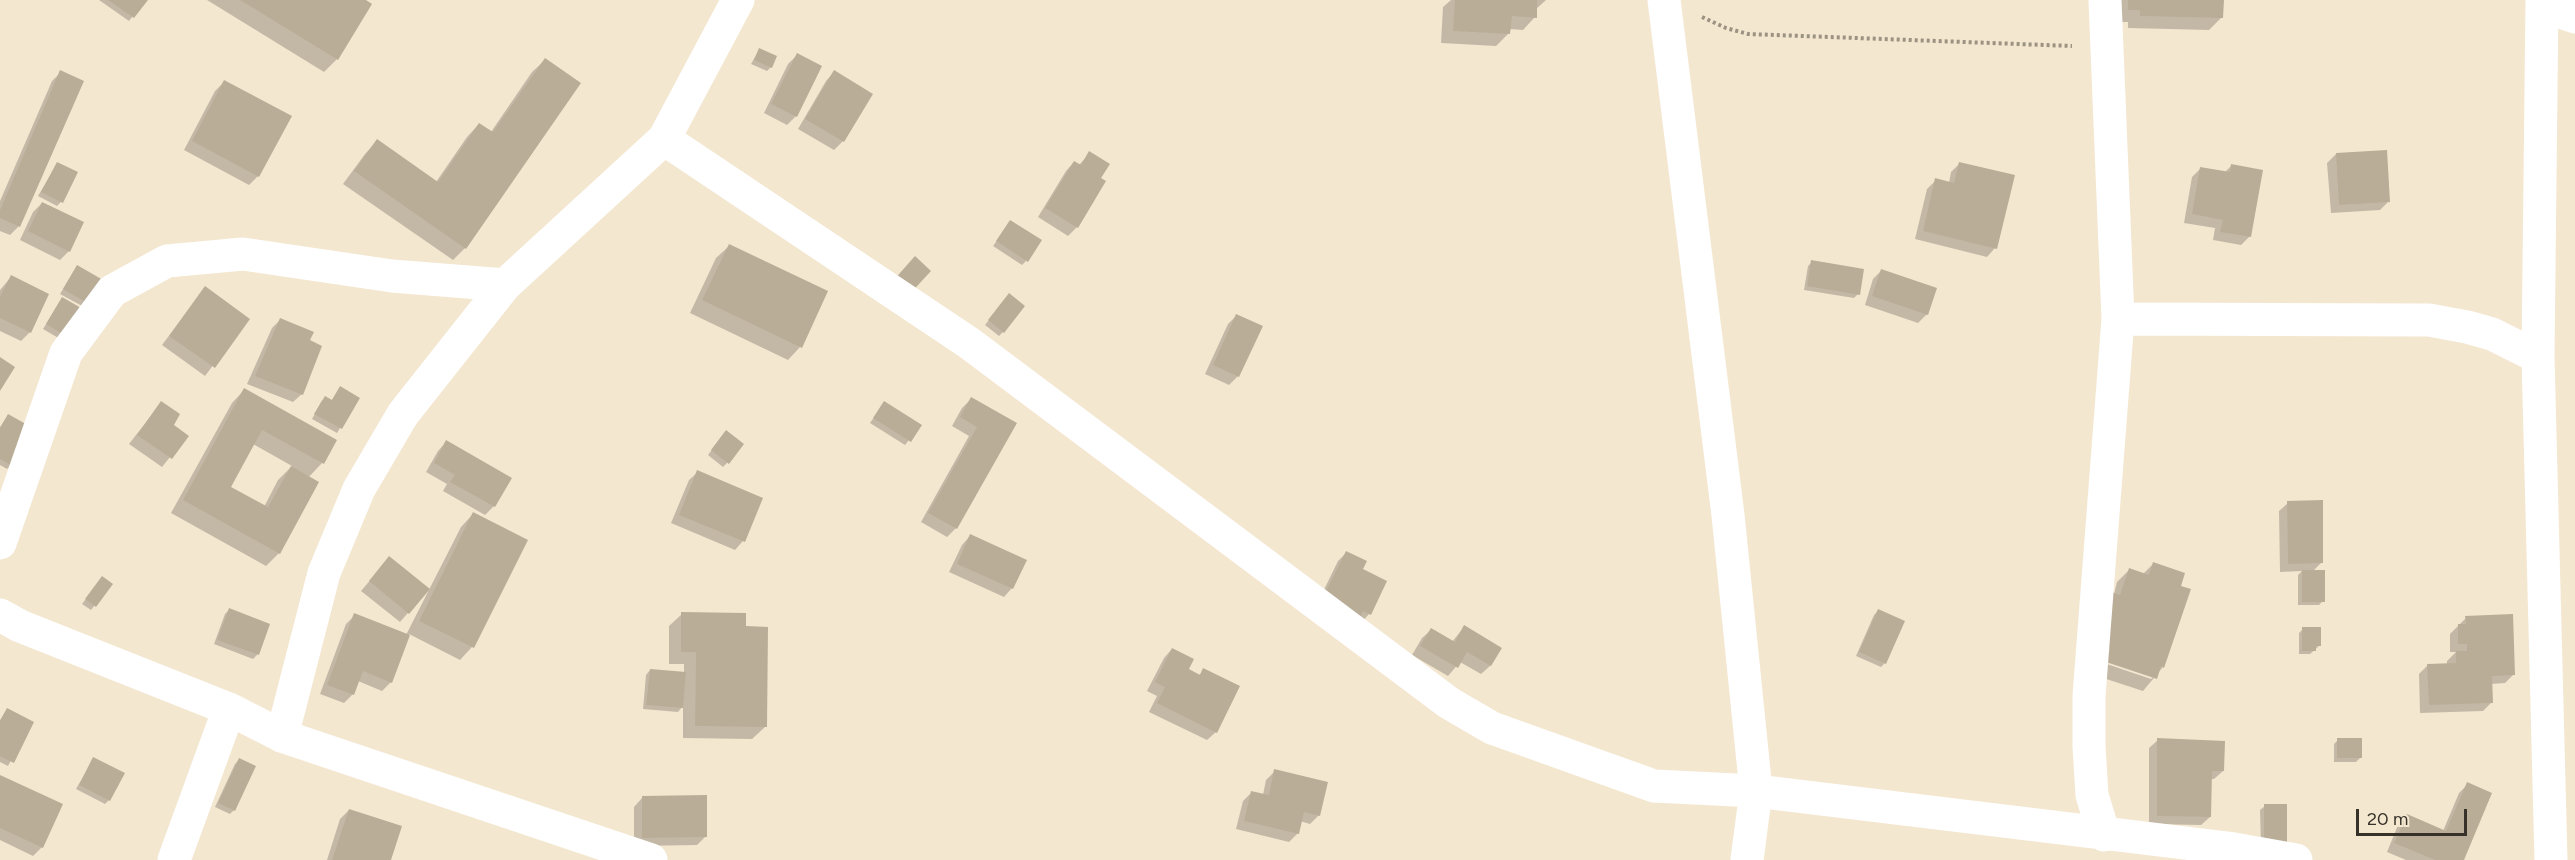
<!DOCTYPE html>
<html>
<head>
<meta charset="utf-8">
<style>
  body { margin:0 }
  #map { position:relative; width:2575px; height:860px; overflow:hidden; background:#f4e7d0; font-family:Figtree,sans-serif }
  canvas { display:block }
  .scale { position:absolute; left:2356px; top:809px; width:111px; height:27px; box-sizing:border-box; border:3px solid #373229; border-top:0; padding-left:8px; font-size:18px; line-height:21px; white-space:nowrap; color:#373229; -webkit-text-stroke:4px #f4e7d0; paint-order:stroke }
</style>
</head>
<body>
<div id="map">
<canvas width="2575" height="860"></canvas>
<div class="scale">20 m</div>
</div>
<script>
const ctx = document.querySelector('canvas').getContext('2d');
ctx.lineJoin = 'round';
function paint(path, color) { ctx.fillStyle = color; ctx.fill(path, 'evenodd'); }
const toPath = rows => new Path2D(rows.map(r => 'M' + r).join(''));
function trace(path, color, width, dash) { ctx.strokeStyle = color; ctx.lineWidth = width; ctx.lineCap = dash ? 'butt' : 'round'; ctx.setLineDash(dash || []); ctx.stroke(path); }
paint(toPath([
  [99,0,146,0,129,21],
  [207,0,363,0,370,4,337,59,324,72],
  [1451,0,1546,0,1535,10,1535,17,1523,30,1509,29,1509,33,1496,46,1441,43,1443,7],
  [2116,0,2222,0,2222,17,2209,30,2128,28,2128,22,2116,22],
  [759,50,771,67,767,71,751,64],
  [797,55,796,116,787,125,764,113,788,64],
  [545,60,465,248,453,260,343,184,365,154,377,141,436,182,467,137,479,124,491,132,532,72],
  [61,72,82,82,19,226,10,235,0,231,0,201,52,81],
  [834,72,871,94,843,141,834,150,798,129,826,81],
  [224,82,258,176,249,185,184,150,215,91],
  [1090,153,1099,179,1077,227,1068,236,1038,217,1066,171,1074,162,1079,165],
  [2336,154,2389,201,2380,210,2331,213,2327,163],
  [1960,163,1995,248,1987,257,1915,239,1927,189,1936,180,1949,183,1951,172],
  [57,164,61,202,57,206,38,196],
  [2231,166,2250,236,2241,245,2213,240,2215,228,2184,223,2192,177,2201,168,2224,173],
  [42,203,69,251,60,260,20,240,33,212],
  [1007,226,1026,261,1022,265,993,246],
  [729,246,800,347,788,360,690,313,716,258],
  [1812,262,1858,294,1854,298,1804,290,1808,266],
  [74,271,88,303,84,307,60,294],
  [1881,271,1927,314,1918,323,1865,305,1873,279],
  [11,277,47,295,30,332,21,341,0,331,0,290],
  [205,288,248,319,205,376,162,345],
  [62,298,67,343,43,329],
  [1005,299,1003,332,999,336,985,325],
  [1237,315,1261,327,1238,376,1229,385,1205,374,1228,324],
  [280,320,308,341,302,394,293,402,247,384,272,328],
  [340,388,358,399,337,433,312,419,321,402,325,398,331,401],
  [244,390,334,440,322,463,308,478,317,483,279,553,266,566,171,513,232,403],
  [253,444,292,466,278,480,264,507,229,488],
  [971,399,1015,424,956,528,947,537,921,522,969,436,952,426,962,408],
  [161,403,172,425,187,436,162,467,129,444],
  [884,403,920,426,905,445,870,423],
  [8,416,11,465,7,469,0,465,0,427],
  [722,436,727,463,723,467,708,455],
  [446,442,494,506,485,515,443,491,447,484,426,472,438,451],
  [698,472,761,499,743,541,735,550,671,523,689,480],
  [2288,503,2322,562,2313,571,2323,601,2319,605,2298,605,2298,575,2302,571,2280,572,2279,511],
  [473,514,472,647,460,660,409,634,391,682,382,691,358,681,353,694,344,703,320,694,346,624,355,615,406,635,461,527],
  [970,536,1012,588,1004,597,949,572,962,545],
  [1346,553,1361,570,1369,614,1361,623,1318,602,1338,561],
  [389,558,428,590,400,622,361,591],
  [2153,564,2163,667,2143,691,2094,675,2117,582,2129,570,2143,574],
  [2099,658,2153,677,2151,679,2098,661],
  [99,582,111,585,91,610,82,604],
  [229,610,268,625,257,655,253,659,214,644,225,614],
  [1878,611,1885,663,1881,667,1856,656,1874,615],
  [682,614,744,628,765,727,752,739,683,738,683,706,678,712,643,709,646,675,650,670,684,673,684,664,669,664,669,626],
  [2466,618,2514,674,2505,683,2491,684,2491,703,2483,711,2420,713,2419,674,2427,666,2447,665,2447,661,2456,652,2450,652,2450,634],
  [1464,627,1500,648,1490,666,1481,674,1460,662,1448,676,1412,655,1422,638,1431,630,1452,642],
  [2303,629,2320,645,2310,654,2299,654,2299,633],
  [1172,649,1187,670,1198,676,1204,670,1216,732,1207,740,1149,712,1157,696,1147,691,1164,658],
  [7,709,32,722,8,766,0,762,0,720],
  [2158,740,2223,771,2214,779,2210,779,2210,817,2201,825,2149,824,2149,748],
  [2338,740,2360,758,2356,762,2334,762,2334,744],
  [94,758,109,800,105,804,76,789],
  [239,760,234,810,230,814,215,807,235,764],
  [1275,771,1319,815,1310,824,1300,821,1298,833,1289,842,1236,829,1243,801,1252,792,1263,795,1266,780],
  [0,776,42,847,33,856,0,840],
  [2468,784,2462,860,2406,860,2387,852,2398,825,2407,816,2443,831,2459,793],
  [642,798,706,836,697,845,634,846,634,807],
  [2285,805,2261,846,2260,810,2265,806],
  [349,810,389,860,327,860,340,819]
]), '#0003');
paint(toPath([
  [108,0,148,0,134,18],
  [240,0,366,0,372,4,338,60],
  [1455,0,1537,0,1537,18,1512,16,1510,34,1453,31],
  [2128,0,2224,0,2223,18,2140,16,2140,10,2128,10],
  [759,48,777,56,772,68,754,60],
  [797,53,822,66,797,117,771,104],
  [545,58,581,83,466,249,354,171,377,139,438,182,479,123,493,132],
  [60,70,84,81,20,227,0,218,0,210],
  [834,70,873,94,844,142,805,119],
  [224,80,292,116,259,177,192,141],
  [2387,150,2390,202,2339,205,2336,153],
  [1089,151,1110,164,1101,178,1106,181,1078,228,1045,208,1074,161,1081,165],
  [57,162,78,172,63,203,41,192],
  [1959,162,2015,175,1997,249,1923,231,1935,178,1954,183],
  [2231,164,2263,170,2251,237,2220,232,2223,220,2192,214,2200,167,2230,172],
  [42,202,84,222,70,252,28,231],
  [1010,220,1042,240,1028,262,996,241],
  [729,244,828,291,802,348,702,300],
  [915,256,931,271,907,297,892,282],
  [1811,260,1864,269,1860,295,1807,286],
  [77,265,103,280,89,304,63,289],
  [1881,269,1937,288,1928,315,1872,296],
  [11,275,49,294,31,333,0,318,0,297],
  [205,286,250,319,215,368,169,336],
  [1009,293,1025,306,1004,333,988,320],
  [62,297,88,312,72,340,46,324],
  [1236,314,1263,326,1239,377,1213,365],
  [280,318,314,332,310,340,322,346,303,395,255,376],
  [0,357,15,367,0,391],
  [340,386,360,398,342,429,314,414,325,396,332,400],
  [244,388,337,440,324,464,262,430,231,487,268,507,291,466,319,482,280,554,183,500],
  [971,397,1017,423,957,529,928,513,977,427,960,417],
  [161,401,180,414,174,425,189,436,172,459,137,435],
  [884,401,922,425,911,442,873,418],
  [8,414,33,428,12,466,0,459,0,428],
  [726,430,744,444,729,464,711,450],
  [446,440,512,478,495,507,450,482,455,475,434,463],
  [697,470,763,498,745,542,679,515],
  [2323,500,2323,563,2288,564,2287,501],
  [473,512,528,540,474,648,419,621],
  [970,534,1027,560,1013,589,957,564],
  [1346,551,1367,561,1363,569,1387,581,1371,615,1363,611,1360,618,1336,606,1339,600,1325,593],
  [389,556,430,589,409,614,369,581],
  [2153,562,2185,573,2181,586,2191,589,2164,668,2161,666,2157,679,2106,662,2110,649,2102,647,2112,592,2120,595,2129,568,2149,575],
  [2302,570,2325,570,2325,602,2302,602],
  [102,576,113,584,96,607,85,599],
  [229,608,270,624,259,655,217,640],
  [1878,609,1905,621,1886,664,1859,652],
  [681,612,746,613,746,626,768,627,767,727,695,726,696,652,681,652],
  [354,613,410,635,392,683,363,671,354,695,327,685],
  [2513,614,2515,675,2492,676,2493,703,2429,705,2427,664,2456,663,2456,651,2467,651,2467,644,2458,644,2458,624,2466,624,2465,616],
  [1464,625,1502,648,1491,666,1467,652,1458,668,1420,646,1431,628,1455,642],
  [2302,627,2321,627,2321,646,2316,646,2316,651,2302,651],
  [1172,648,1194,659,1189,669,1200,675,1203,668,1240,686,1217,733,1157,703,1165,687,1155,682],
  [650,669,686,672,683,708,646,705],
  [7,708,34,722,14,763,0,756,0,721],
  [2157,738,2225,741,2224,771,2212,771,2211,817,2157,816],
  [2337,738,2362,738,2362,758,2337,758],
  [93,757,125,773,110,801,79,785],
  [239,758,256,766,235,811,218,803],
  [1274,769,1328,782,1320,816,1304,812,1299,834,1244,821,1251,791,1269,795],
  [0,775,63,804,43,848,0,828],
  [2467,782,2492,793,2464,860,2435,860,2394,843,2407,814,2446,831],
  [707,795,707,837,642,838,642,796],
  [2264,804,2287,804,2287,842,2264,842],
  [349,809,402,826,391,860,332,860]
]), '#b9ad97');
trace(toPath([
  [1702,17,1726,28,1748,34,2072,46]
]), '#9b9281', 4, [3, 3]);
trace(toPath([
  [1664,0,1728,515,1756,791,1747,860],
  [2542,0,2538,357,2551,860],
  [2543,6,2575,17],
  [664,139,969,343,1449,703,1492,728,1654,786,1756,791,2234,849,2296,860],
  [2118,319,2429,320,2467,327,2492,334,2538,357],
  [0,543,66,353,112,291,167,261,243,254,392,276,505,285],
  [282,736,324,573,359,489,403,414,505,285,664,139,738,0],
  [2104,835,2092,795,2089,746,2089,696,2118,319,2105,0],
  [174,860,229,709]
]), '#fff', 33);
trace(toPath([
  [0,615,20,626,229,709,282,736,651,860]
]), '#fff', 33);
</script>
</body>
</html>
